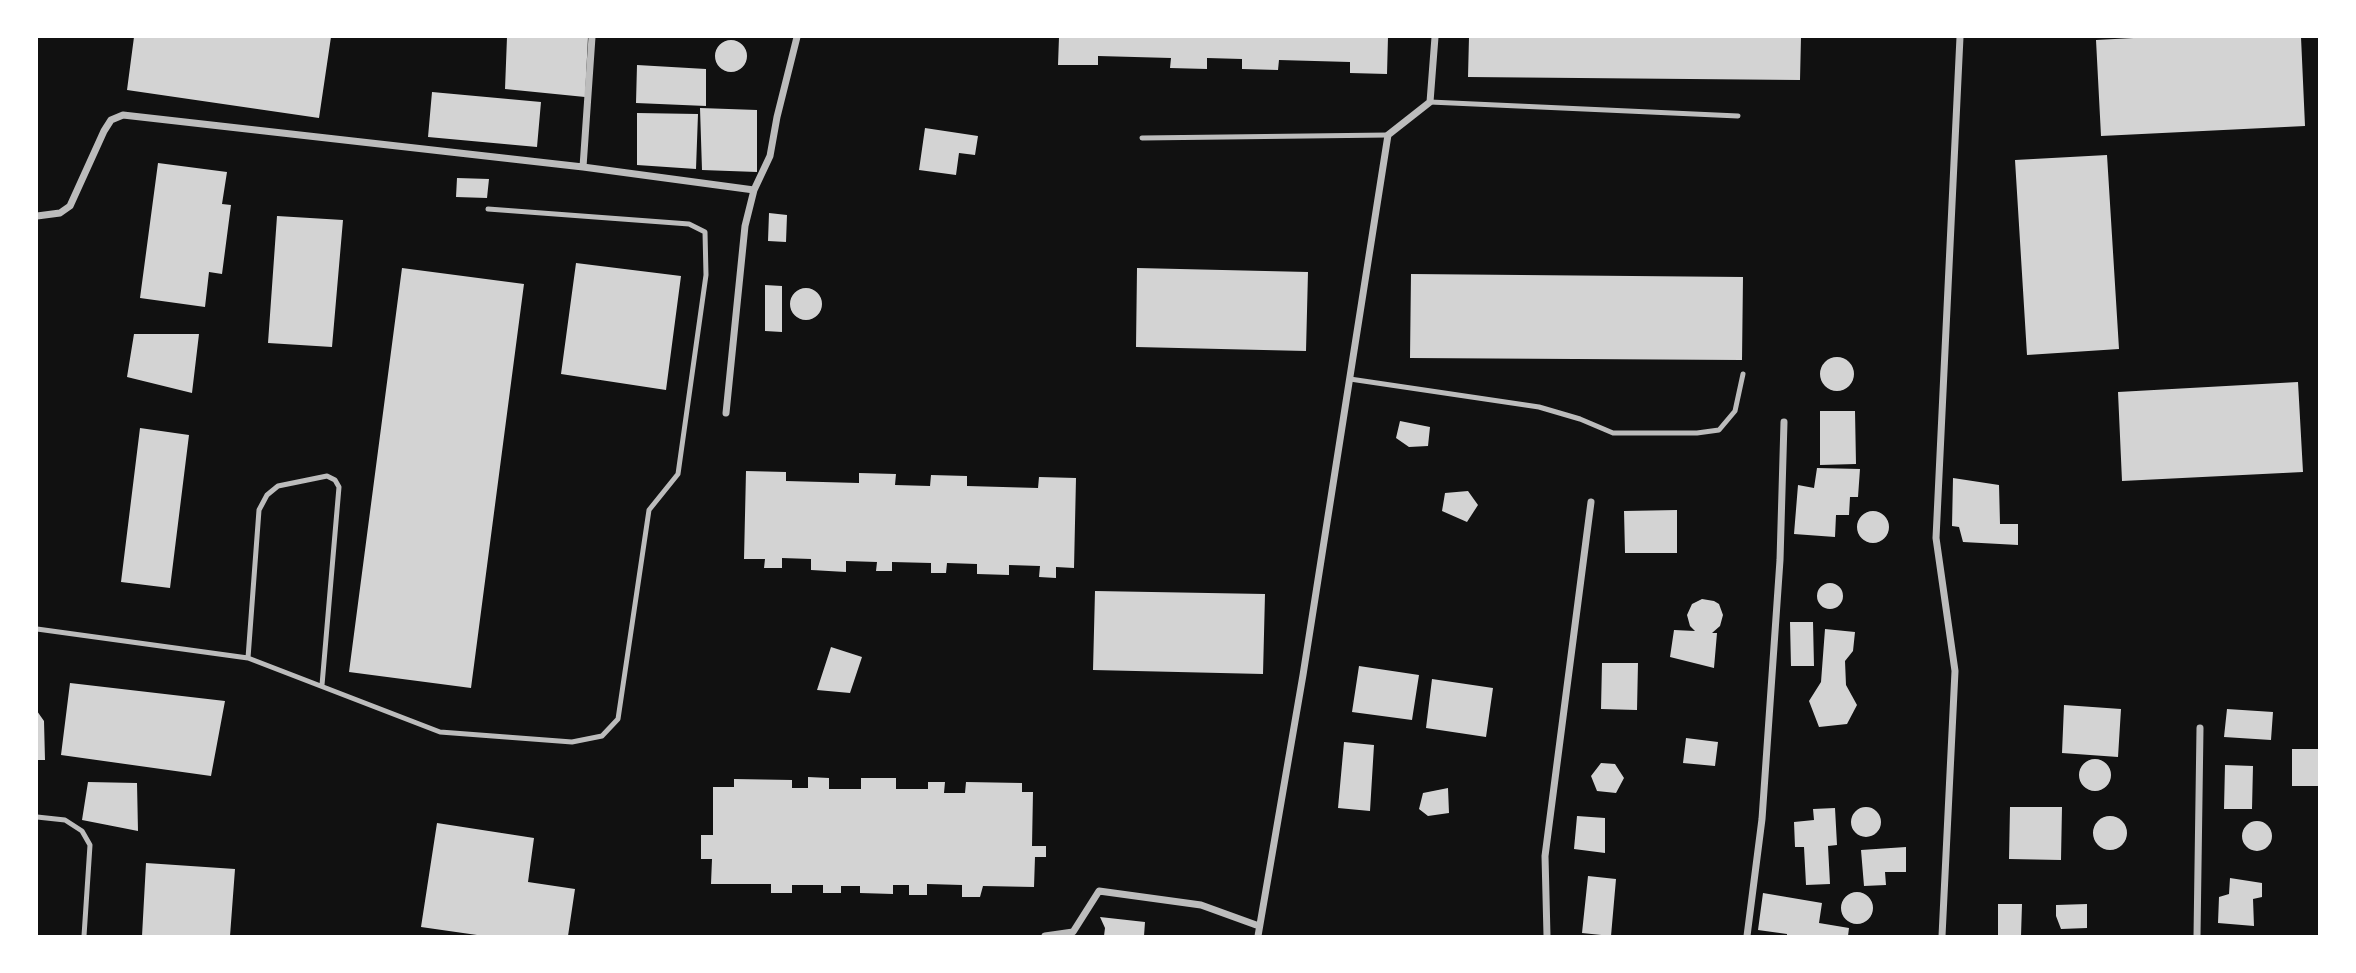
<!DOCTYPE html>
<html>
<head>
<meta charset="utf-8">
<style>
  body { margin:0 }
  #map { position:relative; width:2356px; height:973px; overflow:hidden; background:#111; font-family:"Fira Sans",sans-serif }
  canvas { display:block }
  .frame { position:absolute; inset:0; border:38px solid #fff; pointer-events:none }
</style>
</head>
<body>
<div id="map">
<canvas width="2356" height="973"></canvas>
<div class="frame"></div>
</div>
<script>
const ctx = document.querySelector('canvas').getContext('2d');
ctx.lineJoin = 'round';
function paint(path, color) { ctx.fillStyle = color; ctx.fill(path, 'evenodd'); }
const toPath = rows => new Path2D(rows.map(r => 'M' + r).join(''));
function trace(path, color, width, dash) { ctx.strokeStyle = color; ctx.lineWidth = width; ctx.lineCap = dash ? 'butt' : 'round'; ctx.setLineDash(dash || []); ctx.stroke(path); }
paint(toPath([
  [134,37,331,37,319,118,127,90],
  [507,37,588,37,585,97,505,89],
  [1059,37,1388,37,1387,74,1350,73,1350,62,1279,60,1278,70,1242,69,1242,59,1207,58,1207,69,1170,68,1171,58,1098,56,1098,65,1058,65],
  [1469,37,1801,37,1800,80,1468,77],
  [2152,37,2301,37,2305,126,2101,136,2096,40],
  '715 56a16 16 0 1 1 32 0a16 16 0 1 1-32 0Z',
  [637,65,706,69,706,106,636,103],
  [432,92,541,102,537,147,428,137],
  [700,108,757,110,757,172,702,170],
  [637,113,698,114,696,169,637,165],
  [925,128,978,136,975,155,959,153,956,175,919,170],
  [2107,155,2119,349,2027,355,2015,160],
  [158,163,227,172,222,204,231,205,222,274,209,272,205,307,140,298],
  [457,178,489,179,487,198,456,197],
  [769,213,787,215,786,242,768,241],
  [277,216,343,220,332,347,268,343],
  [576,263,681,276,666,390,561,374],
  [402,268,524,284,471,688,349,672],
  [1137,268,1308,272,1306,351,1136,347],
  [1411,274,1743,277,1742,360,1410,358],
  [765,285,782,286,782,332,765,331],
  '790 304a16 16 0 1 1 32 0a16 16 0 1 1-32 0Z',
  [134,334,199,334,192,393,127,377],
  '1820 374a17 17 0 1 1 34 0a17 17 0 1 1-34 0Z',
  [2298,382,2303,472,2122,481,2118,392],
  [1820,411,1855,411,1856,464,1820,465],
  [1400,421,1430,427,1428,446,1409,447,1396,438],
  [140,428,189,435,170,588,121,582],
  [1817,468,1860,469,1858,497,1850,497,1849,515,1836,515,1835,537,1794,534,1798,485,1814,488],
  [746,471,786,472,786,481,859,483,859,473,896,474,895,485,930,486,931,475,967,476,967,486,1038,488,1039,477,1076,478,1074,568,1056,567,1056,578,1039,577,1040,566,1009,565,1009,575,977,574,977,564,947,563,946,573,931,573,931,563,892,562,892,571,876,571,877,562,846,561,846,572,811,570,811,559,782,558,782,568,764,568,765,559,744,559],
  [1953,478,1999,485,2000,524,2018,524,2018,545,1963,542,1959,527,1952,526],
  [1468,491,1478,505,1467,522,1442,511,1445,493],
  [1677,510,1677,553,1625,553,1624,511],
  '1857 527a16 16 0 1 1 32 0a16 16 0 1 1-32 0Z',
  '1817 596a13 13 0 1 1 26 0a13 13 0 1 1-26 0Z',
  [1095,591,1265,594,1263,674,1093,670],
  [1702,599,1714,601,1719,604,1723,615,1720,626,1712,633,1717,633,1714,668,1670,657,1674,630,1695,631,1690,626,1687,615,1692,604],
  [1790,622,1813,622,1814,666,1791,666],
  [1825,629,1855,632,1853,651,1845,661,1846,685,1857,705,1847,724,1819,727,1809,701,1821,682],
  [831,647,862,657,850,693,817,690],
  [1602,663,1638,663,1637,710,1601,709],
  [1359,666,1419,675,1412,720,1352,712],
  [1432,679,1493,688,1486,737,1426,728],
  [70,683,225,701,211,776,61,755],
  [2064,705,2121,709,2118,757,2062,753],
  [2227,709,2273,712,2271,740,2224,737],
  [37,711,44,721,45,760,37,760],
  [1686,738,1718,742,1715,766,1683,763],
  [1344,742,1374,745,1370,811,1338,808],
  [2292,749,2319,749,2319,786,2292,786],
  '2079 775a16 16 0 1 1 32 0a16 16 0 1 1-32 0Z',
  [1601,763,1615,764,1624,778,1616,793,1597,791,1591,776],
  [2225,765,2253,766,2252,809,2224,809],
  [808,777,829,778,829,789,861,789,861,778,896,778,896,789,928,789,928,782,945,782,944,793,965,793,966,782,1022,783,1022,792,1033,792,1032,846,1046,846,1046,857,1035,857,1034,887,983,886,980,897,962,897,962,885,927,884,927,895,909,895,909,885,893,885,893,894,860,893,860,886,841,886,841,893,823,893,823,885,792,885,792,893,771,893,771,884,711,884,712,859,701,859,701,835,713,835,713,787,734,787,734,779,792,780,792,788,808,788],
  [88,782,137,783,138,831,82,820],
  [1448,788,1449,813,1428,816,1419,809,1423,793],
  '1851 822a15 15 0 1 1 30 0a15 15 0 1 1-30 0Z',
  [2010,807,2062,807,2061,860,2009,859],
  [1835,808,1837,845,1828,846,1830,884,1806,885,1804,847,1795,847,1794,822,1814,820,1813,809],
  '2093 833a17 17 0 1 1 34 0a17 17 0 1 1-34 0Z',
  [1577,816,1605,818,1605,853,1574,849],
  '2242 836a15 15 0 1 1 30 0a15 15 0 1 1-30 0Z',
  [437,823,534,838,528,882,575,889,568,936,484,936,421,927],
  [1906,847,1906,872,1885,872,1886,885,1864,886,1861,850],
  [146,863,235,869,230,936,142,936],
  [1588,876,1616,879,1611,936,1582,933],
  [2230,878,2262,883,2262,897,2253,899,2254,926,2218,923,2219,897,2229,894],
  '1841 908a16 16 0 1 1 32 0a16 16 0 1 1-32 0Z',
  [1763,893,1822,903,1819,923,1849,928,1848,936,1787,936,1787,934,1758,930],
  [1998,904,2022,904,2021,936,1998,936],
  [2087,904,2087,928,2061,929,2056,916,2056,905],
  [1100,917,1145,922,1144,936,1104,936,1105,928]
]), '#d3d3d3');
trace(toPath([
  [1430,102,1738,116],
  [1142,138,1388,135],
  [1350,379,1539,407,1580,419,1613,433,1697,433,1719,430,1735,411,1743,374],
  [37,629,248,658,440,732,572,742,602,736,618,719,649,510,678,474,706,275,705,232,689,224,488,209],
  [248,658,259,510,267,495,278,486,327,476,335,480,339,487,322,685],
  [37,817,65,820,82,831,90,845,84,936]
]), '#bcbcbc', 5);
trace(toPath([
  [583,167,592,37],
  [37,216,60,213,70,206,104,131,111,120,123,115,583,167,754,190],
  [726,413,745,226,754,190,770,156,777,117,797,37],
  [1045,936,1073,932,1099,891,1201,905,1259,926],
  [1258,936,1303,675,1388,135,1430,102,1435,37],
  [1547,936,1545,856,1591,502],
  [1747,936,1762,819,1780,560,1784,422],
  [1942,936,1955,671,1936,538,1960,37],
  [2197,936,2200,728]
]), '#bcbcbc', 7);
</script>
</body>
</html>
